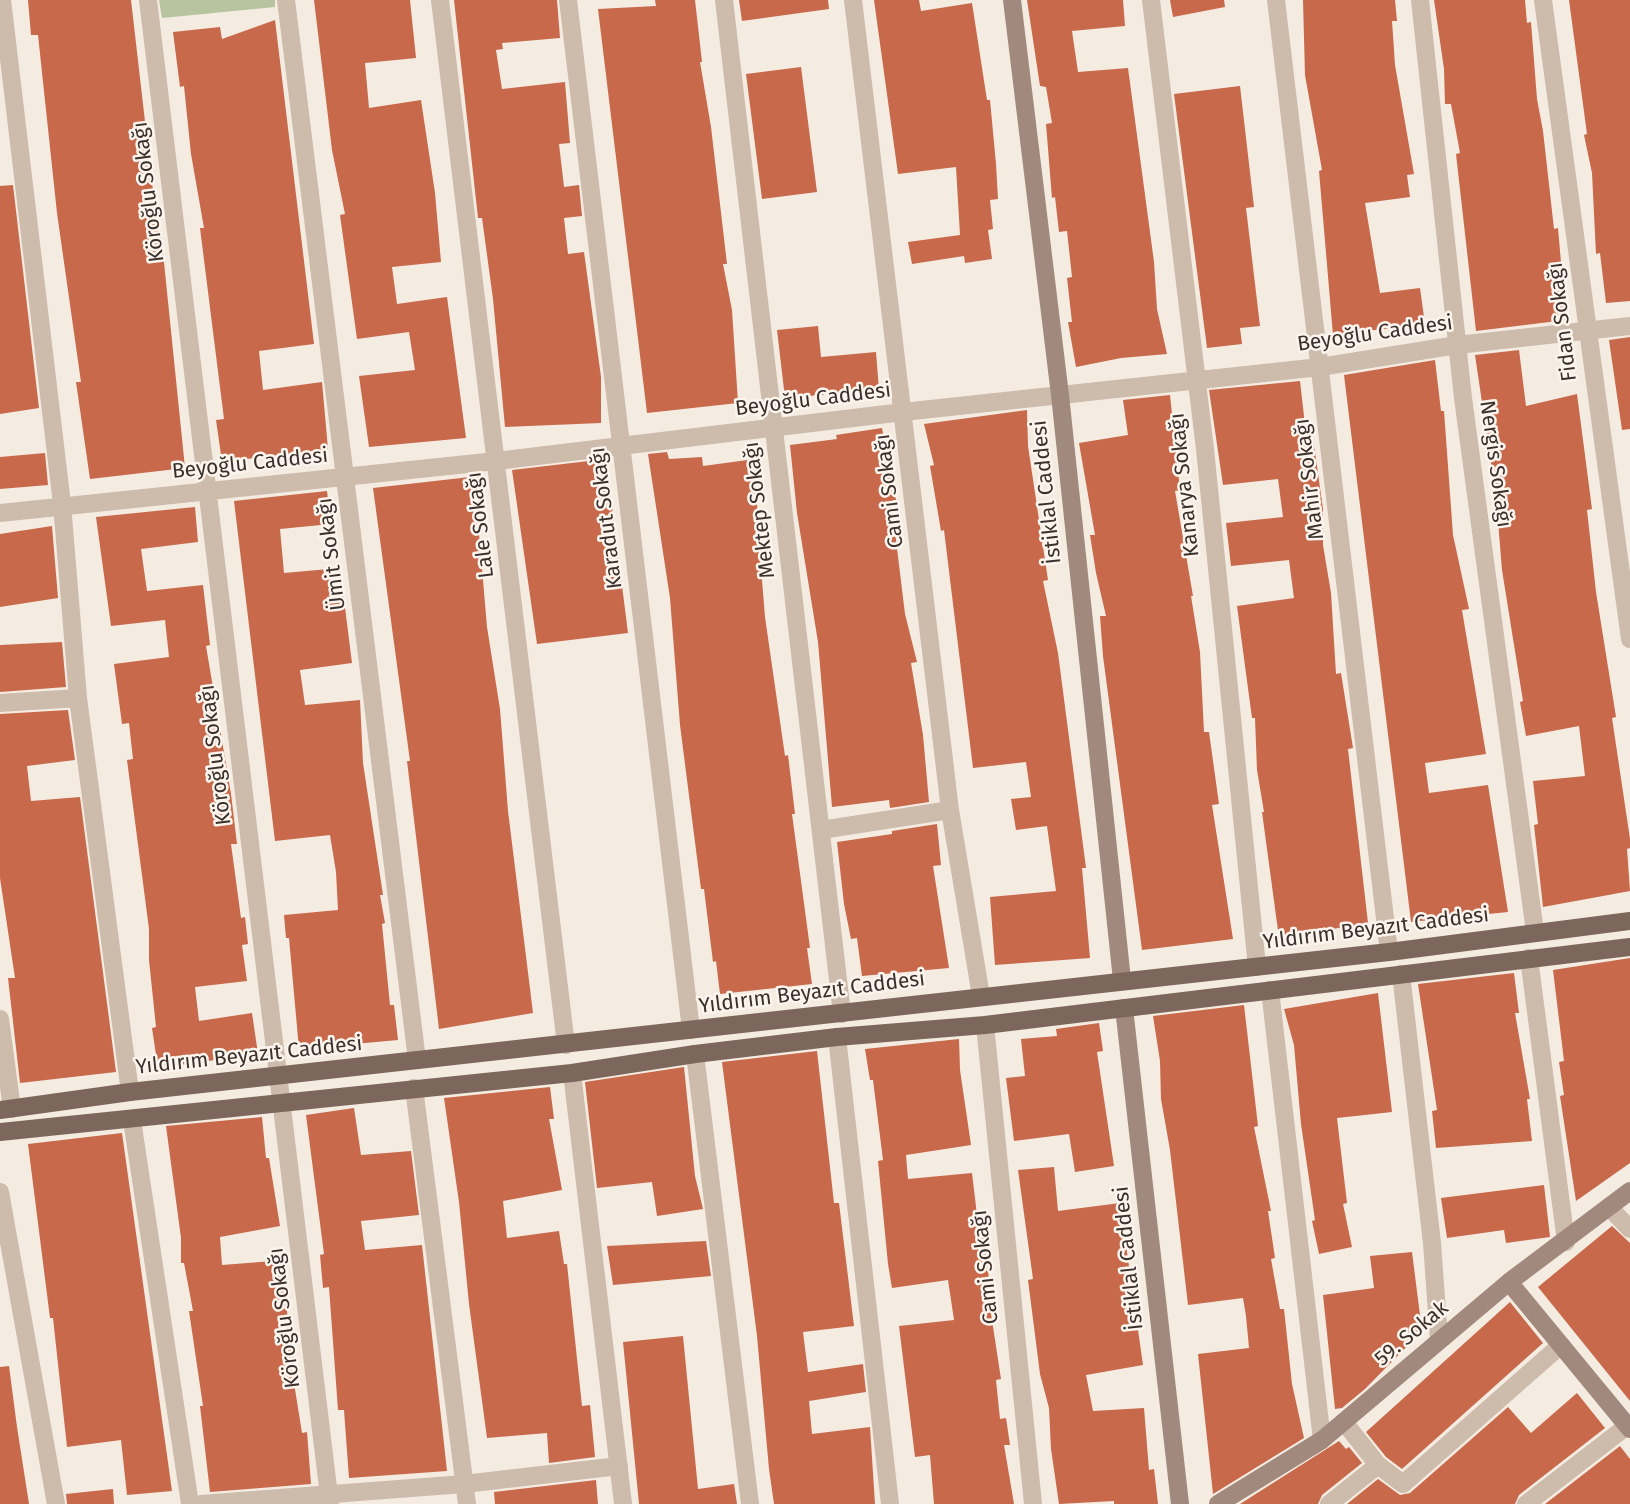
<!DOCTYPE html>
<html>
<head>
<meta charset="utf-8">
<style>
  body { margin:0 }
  canvas { display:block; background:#f4ebe1 }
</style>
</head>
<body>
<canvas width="1630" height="1504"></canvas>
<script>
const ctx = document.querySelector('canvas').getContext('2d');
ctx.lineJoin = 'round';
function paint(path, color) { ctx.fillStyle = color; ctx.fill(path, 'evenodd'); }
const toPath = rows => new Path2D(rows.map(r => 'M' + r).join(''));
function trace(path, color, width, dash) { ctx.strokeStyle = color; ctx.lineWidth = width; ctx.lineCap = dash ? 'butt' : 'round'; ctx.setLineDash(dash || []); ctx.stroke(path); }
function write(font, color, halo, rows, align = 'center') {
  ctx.font = font + ' "Fira Sans",sans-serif'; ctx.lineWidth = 5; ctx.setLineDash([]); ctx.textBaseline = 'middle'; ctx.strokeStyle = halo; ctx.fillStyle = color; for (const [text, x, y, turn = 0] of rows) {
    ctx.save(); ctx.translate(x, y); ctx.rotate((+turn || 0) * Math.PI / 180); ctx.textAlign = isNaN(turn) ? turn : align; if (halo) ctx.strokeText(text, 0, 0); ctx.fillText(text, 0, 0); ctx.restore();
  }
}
paint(toPath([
  [159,0,275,0,275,7,162,18]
]), '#b8c4a0');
paint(toPath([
  [28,0,131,0,158,234,161,233,185,468,90,479,76,382,81,382,57,213,38,35,31,35],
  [314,0,410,0,416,58,365,63,369,108,421,100,435,193,441,262,392,267,397,304,447,297,466,438,369,447,359,376,415,370,409,332,357,339,340,215,345,214,332,150],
  [454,0,557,0,560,38,502,43,503,49,496,50,502,89,565,82,570,143,559,144,564,187,579,185,582,216,564,218,568,254,584,252,601,377,601,423,505,427,493,299,482,218,478,218],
  [655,0,695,0,702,62,700,62,711,127,727,264,723,264,732,310,738,403,647,413,598,9,656,6],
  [739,0,828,0,829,9,742,21],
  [874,0,919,0,921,11,972,3,987,100,990,100,996,164,998,199,990,200,993,229,988,230,992,259,965,263,964,256,912,264,908,242,960,235,956,167,898,174],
  [1027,0,1123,0,1125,26,1072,31,1078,72,1128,68,1154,262,1157,309,1167,354,1121,358,1076,367,1068,322,1072,322,1067,278,1072,277,1067,231,1059,232,1055,197,1052,198,1046,124,1052,123,1046,87,1040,86],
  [1170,0,1224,0,1225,7,1173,17],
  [1303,0,1395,0,1397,21,1392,21,1395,65,1414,174,1407,175,1410,197,1365,203,1380,293,1420,288,1425,324,1333,335,1319,171,1322,170,1305,75],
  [1434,0,1525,0,1527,23,1531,22,1537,99,1543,131,1554,229,1558,228,1566,320,1476,331,1456,154,1460,153,1451,104,1445,104,1444,69],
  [1569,0,1630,0,1630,301,1606,303,1600,253,1596,254,1592,173,1584,135,1587,134],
  [275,20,314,344,259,351,263,390,322,382,328,449,222,462,216,420,224,419,200,228,204,228,191,154,184,86,180,87,173,32,220,27,222,39],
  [801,67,817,192,762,199,746,74],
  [1240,86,1254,207,1246,208,1260,326,1240,328,1242,344,1207,348,1174,94],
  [13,185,39,408,0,414,0,186],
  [818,326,821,357,876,352,879,390,785,398,777,330],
  [1630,337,1630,429,1622,430,1609,340],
  [1519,350,1526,406,1577,394,1592,509,1587,510,1596,592,1616,717,1612,718,1630,839,1630,848,1627,849,1630,891,1543,907,1534,825,1538,824,1533,781,1585,776,1579,726,1526,736,1520,702,1523,701,1502,570,1496,497,1475,355],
  [1435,360,1441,411,1444,411,1453,535,1469,609,1462,610,1486,754,1425,763,1429,793,1488,785,1508,912,1411,922,1344,375],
  [1300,381,1305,425,1311,424,1323,509,1323,545,1331,593,1336,674,1341,673,1353,748,1348,749,1368,923,1279,938,1262,812,1264,812,1257,770,1255,718,1252,718,1237,606,1294,598,1289,560,1231,566,1226,523,1283,517,1278,479,1223,485,1209,390],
  [1170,395,1180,490,1175,491,1193,596,1191,596,1200,652,1204,732,1209,732,1219,804,1212,805,1233,939,1142,950,1103,656,1100,616,1106,616,1096,573,1090,535,1095,535,1079,443,1128,435,1123,400],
  [1027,410,1028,446,1048,580,1043,581,1058,653,1086,868,1082,868,1090,958,995,965,990,897,1056,891,1047,826,1016,830,1011,799,1031,797,1026,762,973,768,944,530,941,531,930,466,934,465,924,424],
  [882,428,896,500,893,500,895,532,905,614,917,662,911,663,923,735,929,802,890,808,889,800,832,807,818,642,797,513,790,445,837,439,836,435],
  [667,452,669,459,702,457,703,466,755,459,758,482,754,482,762,543,759,543,765,617,785,756,788,755,795,814,792,814,810,948,807,948,812,984,720,994,716,961,713,962,704,889,701,889,680,725,670,598,648,454],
  [45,453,48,485,0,489,0,457],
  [606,459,628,633,537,644,512,470],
  [470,477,475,522,478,522,487,627,500,709,508,811,533,1013,439,1029,407,761,410,761,373,488],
  [327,491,331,524,280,529,284,573,340,568,352,663,300,670,305,705,360,700,363,763,383,895,380,895,385,923,382,924,390,1005,394,1005,398,1040,299,1049,289,938,286,938,284,915,338,910,336,872,330,835,275,841,234,501],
  [195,507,198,542,141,549,147,591,203,585,210,645,206,646,231,794,237,844,231,844,241,918,245,917,248,944,242,945,247,981,195,987,199,1021,252,1013,258,1054,158,1068,152,1028,156,1027,149,960,149,929,127,760,133,759,129,723,122,724,114,664,169,657,165,620,111,626,96,517],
  [52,526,58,598,0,607,0,534],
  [62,642,66,687,0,692,0,645],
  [68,710,75,760,27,766,31,801,80,797,116,1072,20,1083,8,978,15,978,0,878,0,714],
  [937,824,941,865,933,866,949,968,862,976,857,938,851,939,844,904,837,842,892,834,892,831],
  [1630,958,1630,1163,1576,1201,1560,1096,1564,1095,1559,1062,1564,1061,1553,970],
  [1514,973,1519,1013,1515,1013,1530,1099,1527,1099,1532,1141,1436,1148,1432,1111,1437,1110,1418,984],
  [1378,993,1392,1112,1337,1118,1347,1203,1343,1204,1352,1247,1319,1254,1312,1221,1315,1220,1301,1124,1294,1045,1284,1009],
  [1244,1005,1258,1126,1254,1127,1271,1211,1268,1211,1275,1258,1271,1259,1280,1309,1284,1309,1292,1384,1304,1438,1213,1494,1198,1354,1249,1348,1246,1316,1243,1298,1188,1305,1170,1150,1161,1099,1160,1061,1153,1016],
  [1099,1023,1103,1051,1097,1052,1114,1166,1075,1172,1069,1134,1014,1141,1006,1078,1025,1076,1021,1039,1057,1036,1056,1029],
  [959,1039,960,1070,971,1145,906,1155,908,1179,972,1173,977,1215,981,1215,987,1257,989,1281,986,1281,1001,1379,996,1380,1000,1419,1006,1418,1010,1445,1004,1445,1014,1504,934,1504,930,1455,915,1457,899,1326,954,1320,948,1280,892,1288,888,1264,878,1161,883,1160,873,1080,870,1080,865,1049],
  [817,1051,834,1203,839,1203,854,1326,803,1332,808,1372,863,1364,866,1392,809,1401,812,1434,870,1427,875,1504,774,1504,769,1469,757,1336,722,1062],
  [684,1067,695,1176,703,1209,657,1216,652,1182,597,1188,585,1082],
  [550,1087,554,1119,549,1119,562,1190,503,1201,507,1238,559,1231,564,1264,567,1264,582,1406,590,1405,595,1457,549,1463,547,1433,487,1438,469,1304,459,1202,444,1098],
  [354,1108,361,1155,411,1151,419,1215,361,1221,365,1250,422,1245,447,1471,349,1478,344,1410,338,1410,329,1287,323,1288,320,1255,324,1254,306,1115],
  [262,1117,266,1158,269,1158,280,1226,220,1237,222,1265,286,1260,288,1287,284,1288,293,1358,290,1358,302,1433,307,1432,311,1484,210,1492,200,1406,203,1406,189,1311,193,1311,184,1263,181,1263,181,1238,166,1126],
  [122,1133,172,1491,127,1495,121,1440,67,1447,53,1318,50,1318,28,1144],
  [1054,1167,1058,1211,1120,1203,1143,1365,1086,1375,1093,1411,1144,1408,1149,1470,1154,1469,1158,1504,1114,1504,1114,1501,1059,1504,1051,1449,1049,1408,1040,1374,1028,1280,1033,1279,1018,1170],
  [1544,1185,1550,1237,1506,1243,1504,1230,1447,1238,1441,1198],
  [1612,1226,1630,1243,1630,1401,1538,1287],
  [706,1241,711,1276,613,1285,607,1246],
  [1412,1252,1422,1331,1365,1389,1342,1408,1335,1409,1323,1295,1374,1288,1370,1256],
  [1510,1302,1543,1343,1402,1469,1386,1457,1366,1432],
  [683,1336,698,1489,734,1484,737,1504,639,1504,623,1342],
  [9,1366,17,1427,29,1504,0,1504,0,1367],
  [1577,1393,1605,1428,1519,1495,1515,1504,1347,1504,1378,1479,1400,1495,1410,1493,1508,1407,1531,1433],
  [1339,1441,1346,1449,1349,1447,1362,1463,1322,1495,1318,1504,1240,1504],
  [1620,1446,1630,1459,1630,1504,1545,1504],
  [596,1480,598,1504,495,1504,494,1492],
  [113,1489,114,1504,67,1504,66,1494]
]), '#c8694b');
trace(toPath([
  [2,0,62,504,78,698,130,1092],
  [148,0,330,1504],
  [286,0,417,1060],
  [440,0,566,1045],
  [568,0,691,1030],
  [724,0,842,1014],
  [853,0,950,810,981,996],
  [1151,0,1205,449,1257,967],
  [1276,0,1389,952],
  [1420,0,1463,398,1535,932],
  [1543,0,1630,639],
  [0,513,496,461,903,412,1320,367,1457,345,1630,326],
  [0,703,78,698],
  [821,830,950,810],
  [1529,958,1566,1242],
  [1401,974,1432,1243,1439,1340],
  [1270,990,1322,1440],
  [0,1019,12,1109],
  [985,1025,1033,1504],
  [837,1037,890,1504],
  [695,1054,750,1504],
  [572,1073,623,1504],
  [414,1088,467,1504],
  [132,1120,190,1504],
  [0,1192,56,1504],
  [1609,1207,1630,1229],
  [1344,1422,1378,1465],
  [201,1504,464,1484,619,1466],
  [1329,1504,1378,1465,1403,1484,1561,1345],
  [1526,1504,1627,1426]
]), '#cdbbac', 18);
trace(toPath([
  [1012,0,1060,395,1122,980],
  [1124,1008,1180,1504],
  [1509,1282,1630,1429],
  [1218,1504,1322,1440,1509,1282,1630,1191]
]), '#a18a7d', 18);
trace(toPath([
  [0,1110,130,1092,1389,952,1630,921],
  [0,1132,572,1073,695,1054,837,1037,985,1025,1630,947]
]), '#7d675c', 18);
write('21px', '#3b302b', '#fbf5ee', [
  ["Köroğlu Sokağı",149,192,-97],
  ["Fidan Sokağı",1563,322,-97],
  ["Beyoğlu Caddesi",1375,334,-8],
  ["Beyoğlu Caddesi",813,400,-7],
  ["Beyoğlu Caddesi",250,464,-6],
  ["Nergis Sokağı",1495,464,82],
  ["Mahir Sokağı",1310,479,-97],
  ["Kanarya Sokağı",1185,485,-96],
  ["Cami Sokağı",890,491,-97],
  ["İstiklal Caddesi",1047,492,-96],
  ["Mektep Sokağı",760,510,-97],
  ["Karadut Sokağı",607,518,-97],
  ["Lale Sokağı",481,525,-97],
  ["Ümit Sokağı",332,554,-97],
  ["Köroğlu Sokağı",216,755,-97],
  ["Yıldırım Beyazıt Caddesi",1376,929,-7],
  ["Yıldırım Beyazıt Caddesi",812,993,-7],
  ["Yıldırım Beyazıt Caddesi",249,1056,-6],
  ["İstiklal Caddesi",1129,1258,-96],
  ["Cami Sokağı",986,1267,-96],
  ["Köroğlu Sokağı",285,1318,-97],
  ["59. Sokak",1412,1334,-40]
]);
</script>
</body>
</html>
